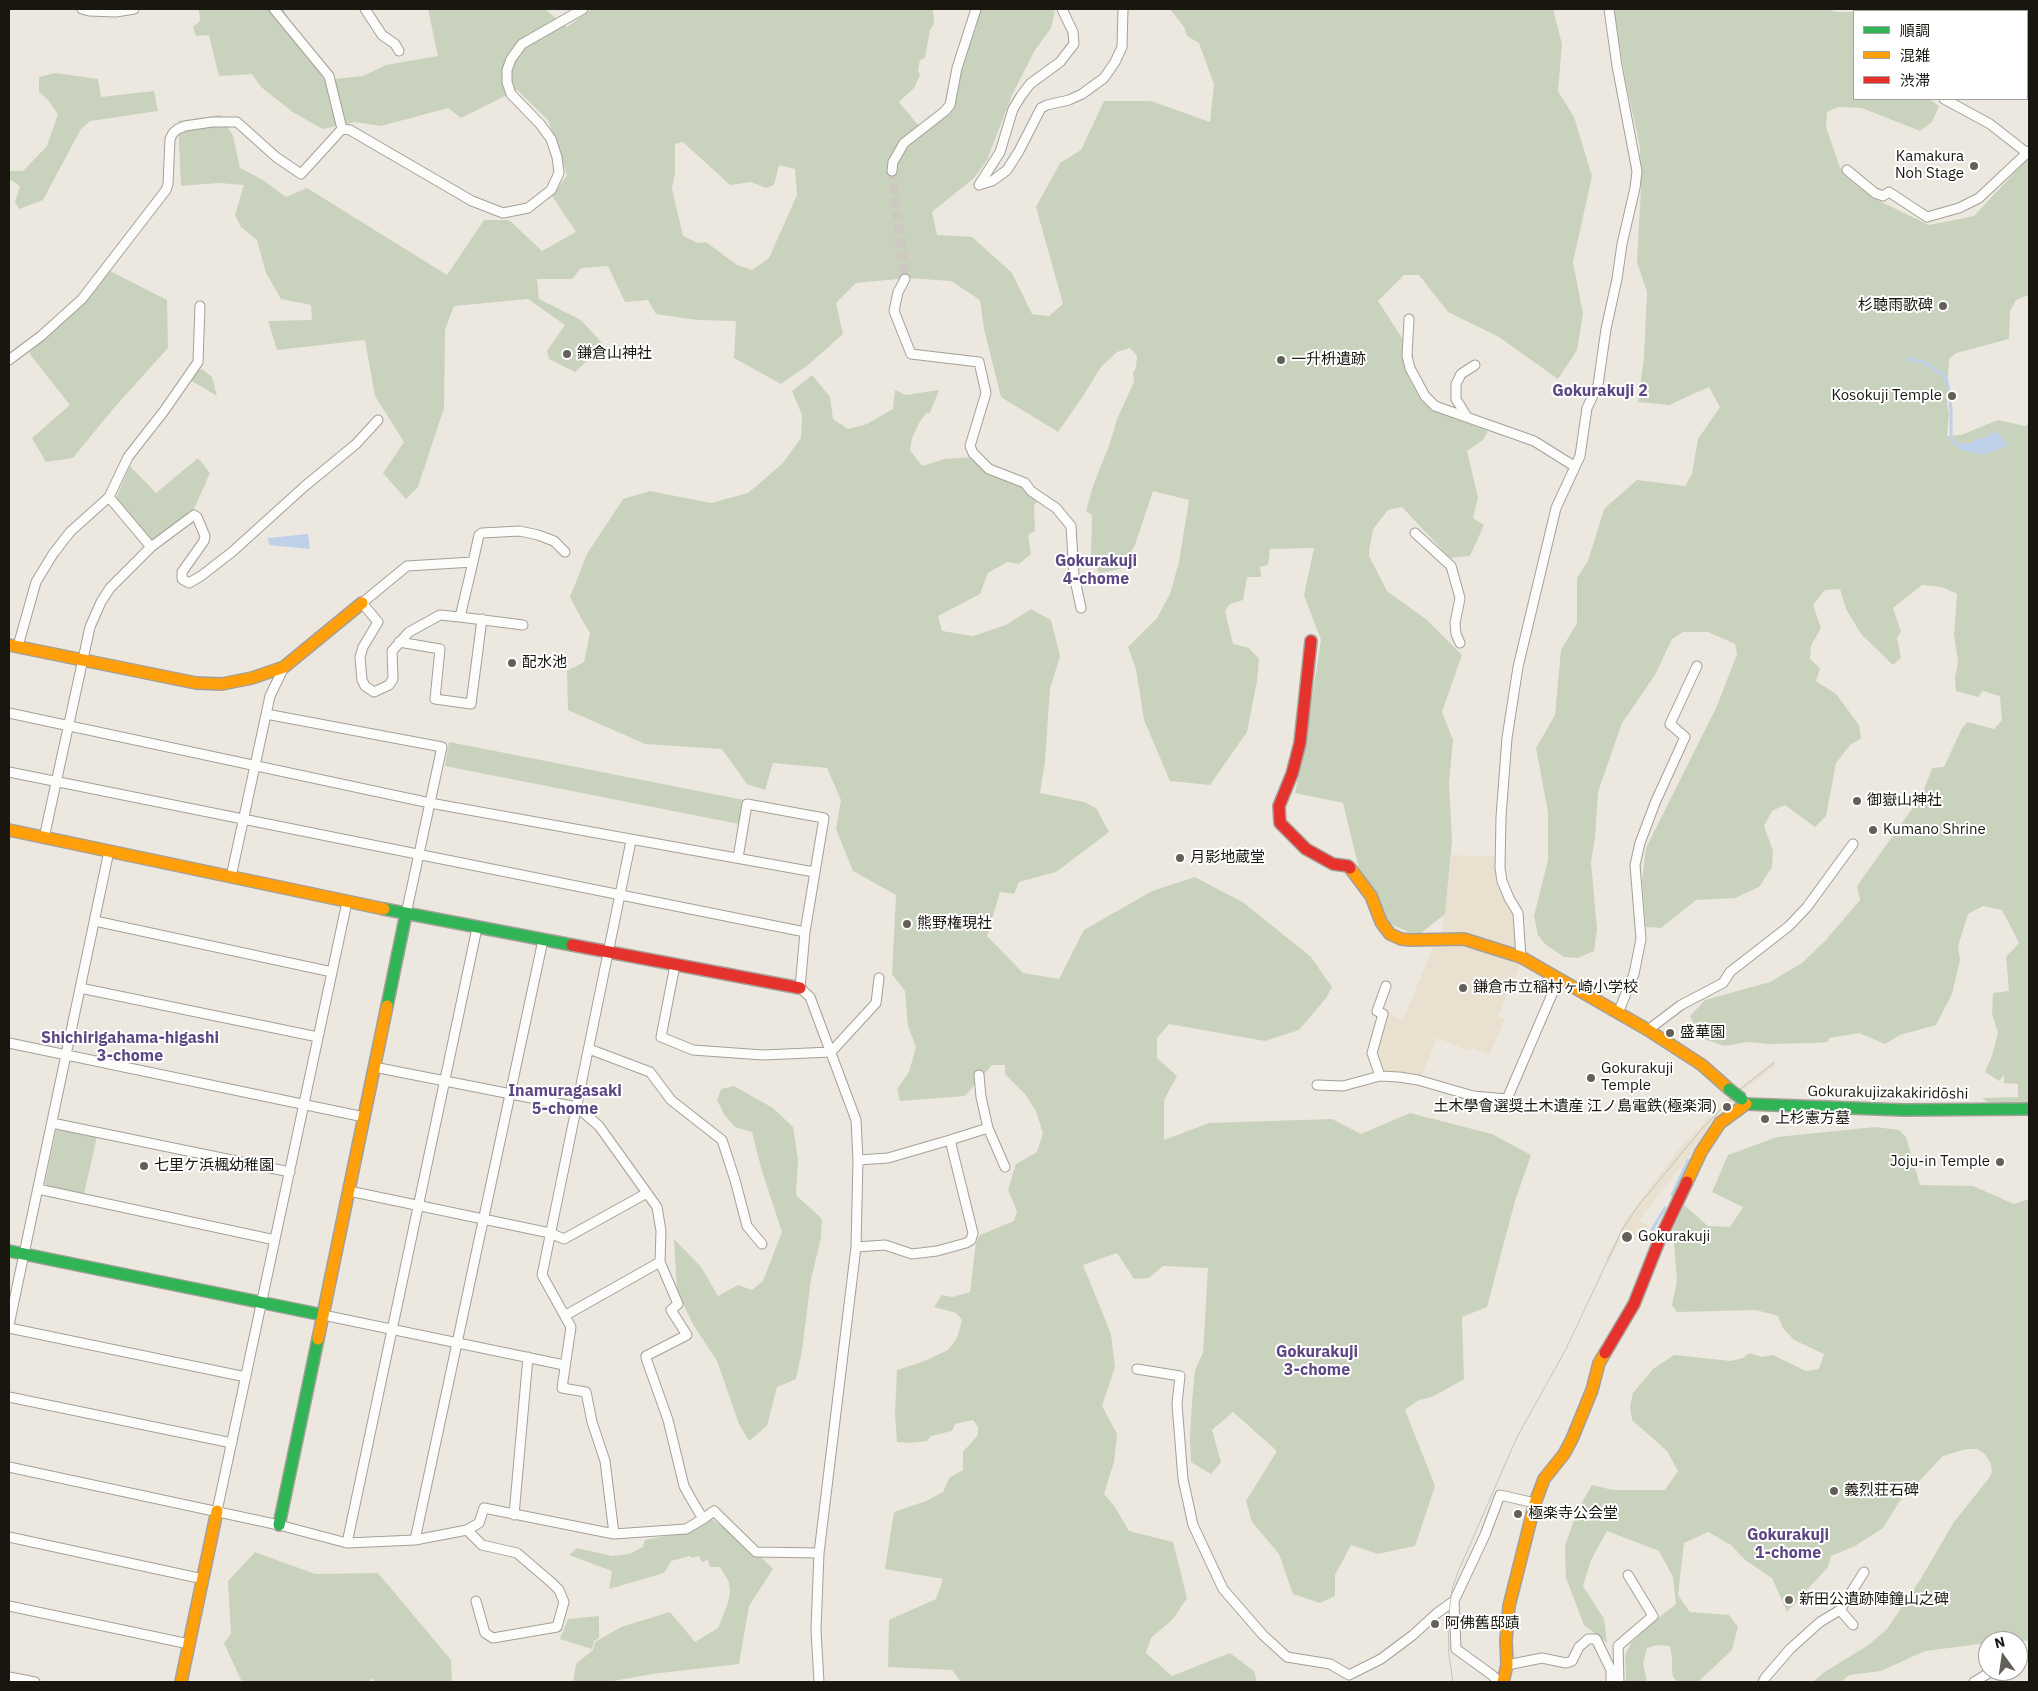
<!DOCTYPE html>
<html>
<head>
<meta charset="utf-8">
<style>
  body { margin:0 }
  #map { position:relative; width:2038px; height:1691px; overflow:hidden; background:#ede8df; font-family:"IBM Plex Sans","Noto Sans JP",sans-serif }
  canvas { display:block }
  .frame { position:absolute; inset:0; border:10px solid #191610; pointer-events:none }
  .legend { position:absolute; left:1853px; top:10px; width:175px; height:90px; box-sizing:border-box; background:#fff; border:1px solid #a3a29f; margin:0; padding:6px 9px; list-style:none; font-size:15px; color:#191610 }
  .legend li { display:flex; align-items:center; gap:10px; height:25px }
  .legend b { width:25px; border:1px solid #a3a29f }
  .north { position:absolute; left:1978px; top:1631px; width:50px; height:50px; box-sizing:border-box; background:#fff; border:1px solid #a3a29f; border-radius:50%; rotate:346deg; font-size:14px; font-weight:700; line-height:20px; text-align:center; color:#191610 }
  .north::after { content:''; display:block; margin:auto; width:18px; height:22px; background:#636058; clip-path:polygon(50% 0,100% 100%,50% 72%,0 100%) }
</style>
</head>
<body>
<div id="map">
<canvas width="2038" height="1691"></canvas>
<div class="frame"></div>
<ul class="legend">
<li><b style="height:6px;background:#30b455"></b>順調</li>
<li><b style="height:6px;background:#ff9f0a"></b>混雑</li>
<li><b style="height:6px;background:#e5322d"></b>渋滞</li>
</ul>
<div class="north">N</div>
</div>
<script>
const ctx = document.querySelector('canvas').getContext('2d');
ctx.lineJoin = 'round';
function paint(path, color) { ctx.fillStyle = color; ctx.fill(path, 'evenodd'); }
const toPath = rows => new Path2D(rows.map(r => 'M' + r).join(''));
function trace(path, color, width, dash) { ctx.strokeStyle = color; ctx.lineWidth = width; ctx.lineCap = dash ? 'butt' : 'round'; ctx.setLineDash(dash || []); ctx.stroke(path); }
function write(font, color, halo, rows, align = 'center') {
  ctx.font = font + ' "IBM Plex Sans","Noto Sans JP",sans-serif'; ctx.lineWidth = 4; ctx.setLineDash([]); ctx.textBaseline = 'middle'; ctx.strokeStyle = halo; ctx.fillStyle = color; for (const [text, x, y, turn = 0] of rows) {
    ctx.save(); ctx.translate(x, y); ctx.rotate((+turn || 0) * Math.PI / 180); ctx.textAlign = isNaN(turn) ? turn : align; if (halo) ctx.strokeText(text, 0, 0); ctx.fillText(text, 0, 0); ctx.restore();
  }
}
paint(toPath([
  [1452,855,1496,857,1496,879,1501,894,1515,914,1517,950,1442,934],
  [1463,944,1521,963,1498,1016,1505,1019,1489,1055,1472,1048,1470,1051,1437,1038,1421,1078,1381,1072,1374,1047,1387,1014,1403,1020,1434,945],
  [1773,1061,1776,1066,1743,1090,1712,1121,1693,1151,1639,1220,1648,1226,1640,1240,1624,1232,1609,1261,1606,1259,1625,1221,1679,1149,1726,1099]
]), '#e9e0cf');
paint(toPath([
  [199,9,283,9,324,80,363,76,386,65,438,56,428,9,545,9,567,27,592,9,930,9,933,10,934,24,930,30,925,58,920,60,918,70,920,75,914,88,899,102,923,131,949,115,954,109,960,70,976,28,978,9,1051,9,1055,11,1051,28,1035,50,1012,95,987,160,974,178,932,212,937,235,972,237,1012,273,1032,314,1049,316,1063,304,1036,207,1060,163,1081,150,1104,101,1151,101,1210,122,1214,84,1199,43,1187,36,1184,27,1170,9,1553,9,1562,44,1558,91,1574,117,1592,176,1573,262,1583,314,1577,350,1558,379,1499,337,1448,312,1419,275,1404,275,1378,301,1413,355,1412,381,1431,410,1488,431,1483,440,1467,451,1478,498,1473,518,1484,525,1470,556,1450,558,1402,507,1388,510,1373,529,1369,551,1369,556,1387,591,1427,620,1462,655,1442,712,1453,740,1449,783,1452,841,1445,914,1417,936,1389,923,1360,873,1343,803,1295,793,1304,750,1321,640,1304,595,1314,548,1270,549,1268,565,1260,567,1261,577,1247,577,1243,600,1230,604,1225,611,1233,644,1249,648,1259,659,1257,681,1247,732,1210,785,1170,781,1144,720,1136,669,1128,647,1157,618,1170,594,1179,562,1189,500,1153,491,1135,545,1120,569,1099,573,1091,557,1092,515,1086,511,1093,486,1110,443,1117,419,1134,382,1133,373,1136,368,1137,356,1130,348,1117,352,1101,367,1083,396,1058,432,1001,397,984,329,980,300,951,281,908,278,856,283,836,303,843,334,808,365,781,384,734,358,736,321,697,320,656,314,648,300,625,302,608,266,581,268,572,279,537,279,539,299,581,320,602,343,591,357,575,372,549,359,547,351,565,325,528,299,454,306,445,330,444,408,418,487,406,499,383,473,404,442,375,396,365,340,277,350,268,321,312,320,311,305,281,299,266,273,257,240,241,227,235,215,244,185,218,183,181,186,178,121,220,115,233,136,240,168,263,180,286,197,307,188,447,275,484,220,509,220,542,251,576,232,552,196,567,175,548,120,517,90,461,118,448,108,381,126,355,122,323,129,294,113,261,87,252,74,219,76,209,35,196,36,193,27,200,21],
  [683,142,730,185,751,182,766,188,774,185,779,165,795,169,797,195,769,258,752,270,737,265,706,242,698,243,683,236,672,189,675,173,675,144],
  [1614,9,1828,9,1837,12,1854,12,1854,50,1852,52,1854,55,1854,99,1929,99,1939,106,1932,122,1920,131,1862,108,1838,107,1827,112,1826,127,1839,165,1846,177,1873,198,1929,225,1974,216,2029,157,2029,295,2016,300,2010,311,2009,339,1956,353,1949,359,1947,403,1949,414,1947,436,1961,435,1998,420,2025,426,2029,424,2029,1104,1987,1102,1982,1098,2018,1097,2018,1084,2004,1083,2004,1075,1999,1081,1985,1072,1992,1056,1998,1033,1992,1014,1993,993,2009,991,2006,957,2019,943,2002,910,1983,906,1968,914,1958,946,1960,960,1952,994,1936,1025,1900,1035,1885,1044,1859,1033,1829,1038,1828,1042,1814,1043,1770,1044,1748,1042,1724,1046,1701,1038,1690,1016,1705,1000,1770,982,1802,963,1825,941,1860,900,1857,886,1922,795,1932,768,1944,767,1962,728,1967,722,1994,729,2002,720,2000,696,1983,691,1978,697,1956,691,1955,677,1958,662,1954,634,1957,594,1942,587,1922,585,1893,608,1901,632,1897,638,1901,658,1893,665,1861,634,1846,609,1840,589,1825,590,1813,605,1821,628,1811,646,1810,659,1820,668,1816,681,1836,694,1859,725,1861,739,1851,744,1836,763,1826,816,1815,827,1785,805,1772,811,1764,826,1773,851,1772,867,1759,887,1735,898,1696,900,1661,928,1646,927,1642,880,1646,848,1717,706,1737,654,1735,644,1708,632,1683,632,1672,639,1655,675,1622,723,1598,792,1595,837,1591,862,1597,929,1594,951,1578,958,1564,957,1545,944,1538,935,1534,916,1548,860,1548,812,1536,748,1555,715,1561,650,1577,623,1577,578,1588,561,1604,509,1637,480,1685,486,1692,474,1698,439,1720,407,1709,387,1669,405,1638,402,1644,357,1647,292,1637,262,1641,189,1640,147,1625,78],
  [2027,30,2029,31,2029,88,2027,87],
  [55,73,98,79,101,97,154,91,158,111,90,121,81,129,43,200,19,209,15,202,20,186,9,179,9,171,23,171,47,146,58,114,48,100,39,92,39,77],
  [108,270,167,300,168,348,113,409,73,458,46,462,32,438,70,405,29,353,86,300],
  [202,369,212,377,217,396,190,380,197,371],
  [812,375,830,397,833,419,848,429,867,424,893,409,895,390,906,395,939,390,930,413,926,413,919,423,912,438,910,450,922,466,945,459,974,457,990,475,1015,481,1039,499,1034,506,1035,531,1028,535,1031,554,1019,564,1007,562,988,573,980,594,938,616,942,631,973,636,1006,625,1031,609,1051,620,1060,656,1050,689,1045,761,1040,793,1084,802,1096,808,1109,832,1056,872,1019,882,1014,894,1000,892,987,936,1023,973,1059,979,1084,930,1152,891,1195,877,1244,903,1311,957,1332,987,1326,998,1299,1030,1265,1041,1169,1024,1157,1038,1157,1058,1177,1076,1164,1100,1164,1140,1209,1123,1332,1119,1361,1134,1410,1113,1492,1134,1531,1155,1515,1201,1487,1307,1462,1317,1464,1379,1434,1396,1417,1401,1405,1410,1435,1486,1415,1546,1378,1554,1351,1545,1335,1575,1335,1596,1320,1603,1293,1594,1279,1554,1252,1522,1246,1501,1277,1451,1233,1412,1212,1430,1221,1462,1211,1474,1191,1462,1190,1437,1192,1402,1195,1370,1203,1353,1208,1268,1163,1266,1149,1278,1134,1279,1117,1253,1083,1265,1111,1334,1115,1367,1102,1406,1117,1434,1114,1462,1104,1494,1115,1507,1129,1531,1173,1542,1187,1598,1173,1619,1151,1638,1146,1653,1172,1676,1230,1653,1254,1671,1257,1682,961,1682,952,1670,888,1667,889,1620,936,1599,943,1579,885,1569,894,1512,926,1501,943,1492,950,1477,963,1470,963,1452,978,1435,978,1427,973,1420,955,1424,952,1431,931,1436,927,1441,908,1443,897,1442,895,1413,897,1370,922,1362,948,1350,957,1338,962,1320,956,1313,934,1307,942,1295,952,1297,970,1292,976,1242,980,1235,1014,1221,1017,1211,1008,1190,1016,1164,1037,1152,1043,1133,1036,1111,1025,1094,1005,1074,1005,1065,992,1065,965,1096,900,1101,897,1089,909,1072,916,1047,908,1026,905,991,892,974,896,895,853,871,836,829,841,800,827,768,773,763,765,790,747,784,722,749,645,744,568,710,567,671,584,662,590,633,581,618,570,597,587,554,623,499,650,491,711,503,748,493,782,464,801,438,802,415,792,391],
  [198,458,210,473,194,509,154,541,151,540,118,501,117,496,130,466,156,493],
  [449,742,744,800,739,824,445,766],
  [734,1086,773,1108,793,1127,798,1160,796,1195,822,1219,821,1238,811,1279,802,1351,796,1379,777,1387,767,1426,749,1441,739,1424,717,1361,694,1326,677,1292,674,1239,701,1267,718,1296,738,1285,752,1290,763,1281,782,1232,762,1171,752,1132,735,1127,725,1116,717,1100,721,1089],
  [1875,1127,1899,1130,1906,1137,1920,1185,1973,1186,2014,1204,2029,1199,2029,1641,2018,1640,1988,1641,1988,1643,1925,1651,1881,1671,1849,1675,1841,1682,1813,1682,1823,1673,1867,1646,1887,1629,1920,1580,1954,1522,1989,1478,1992,1472,1991,1464,1985,1454,1977,1449,1966,1449,1943,1456,1899,1502,1883,1528,1855,1546,1831,1556,1828,1567,1787,1612,1772,1578,1745,1560,1731,1545,1708,1532,1684,1543,1678,1595,1690,1612,1729,1615,1738,1627,1732,1650,1698,1682,1678,1682,1673,1677,1672,1670,1672,1658,1670,1646,1657,1645,1647,1648,1643,1664,1647,1682,1626,1682,1625,1655,1631,1643,1658,1618,1676,1604,1673,1577,1659,1551,1607,1531,1591,1560,1583,1586,1604,1619,1607,1643,1584,1625,1566,1578,1565,1546,1577,1511,1592,1485,1613,1490,1665,1490,1678,1471,1667,1451,1632,1420,1630,1406,1633,1393,1653,1369,1674,1355,1731,1361,1743,1358,1749,1353,1762,1357,1773,1355,1806,1371,1819,1369,1824,1354,1794,1340,1783,1328,1778,1316,1756,1310,1677,1312,1672,1305,1677,1281,1673,1229,1684,1205,1708,1226,1730,1227,1743,1207,1712,1192,1728,1155,1777,1137],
  [60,1128,97,1136,84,1194,47,1187,45,1183,56,1131],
  [712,1519,753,1549,773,1569,749,1606,739,1664,652,1674,608,1682,573,1682,576,1664,593,1650,595,1642,621,1627,670,1612,695,1642,718,1628,728,1603,730,1592,729,1582,720,1567,710,1567,708,1560,702,1562,699,1556,692,1558,690,1556,671,1561,664,1573,609,1589,612,1571,569,1555,577,1548,612,1556,629,1554,643,1547,645,1540,687,1532],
  [255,1552,315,1574,378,1573,451,1660,452,1682,374,1682,372,1678,368,1682,242,1682,224,1643,231,1634,228,1581],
  [599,1616,599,1638,594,1641,592,1649,560,1639,568,1619]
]), '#c9d2bd');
paint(toPath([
  [1994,432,1997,432,2008,446,1983,455,1962,450,1956,446,1955,443,1971,443,1976,439,1987,437],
  [308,534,310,549,269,545,268,538]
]), '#bfd0e9');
trace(toPath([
  [1907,359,1923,362,1945,376,1948,385,1951,410,1951,437,1955,443],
  [1672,1195,1688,1160],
  [1652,1230,1665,1208]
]), '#bfd0e9', 3);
trace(toPath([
  [892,171,905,279]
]), '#cdc8c0', 9, [9, 4.5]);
const street = toPath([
  [82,9,89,11,116,12,134,9],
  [274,9,329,76,342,129],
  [365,9,382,35,395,44,399,51],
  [1944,99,1990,124,2027,153],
  [342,129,350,130,472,201,503,213,528,208,551,190,559,173,557,157,551,139,540,124,511,94,507,82,507,70,511,59,522,44,583,9],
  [1847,170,1875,193,1883,196,1889,192,1927,217,1959,208,1979,198,2029,151],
  [892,171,893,162,904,143,945,111,950,105,957,68,976,9],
  [979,185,992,181,1007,170,1019,151,1041,108,1047,105,1069,100,1082,94,1104,78,1115,62,1122,47,1123,9],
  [979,185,1000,152,1013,109,1021,96,1030,84,1060,62,1074,44,1073,32,1062,9],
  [905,279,898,292,894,311,911,354,979,362,986,393,970,446,973,453,989,469,1025,483,1031,491,1056,508,1071,526,1074,575,1081,608],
  [1409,319,1407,356,1410,368,1425,396,1435,406,1534,441,1574,466],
  [9,360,41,336,82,299,166,190,168,184,170,139,173,133,178,129,185,126,212,122,237,122,276,157,301,174,342,129],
  [1467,417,1456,399,1456,384,1461,374,1475,365],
  [109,497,151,547],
  [1415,533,1451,566,1460,598,1455,623,1456,634,1460,643],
  [473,562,460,617,523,625],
  [460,617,440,615,409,632,392,651,393,679,389,685,374,692,365,686,362,680,360,657,363,647,378,622,362,603,407,566,473,562,479,535,482,533,520,531,538,535,554,541,565,552],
  [399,642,440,649,435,699,471,704,482,619],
  [18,646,36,582,53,554,70,532,109,497,128,457,164,411,198,362,200,306],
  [9,713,430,803,814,872],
  [266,714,442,747,406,914],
  [9,772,805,932],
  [44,838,90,627,101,602,110,588,151,547,194,515,197,517,205,536,204,541,182,572,182,579,189,583,201,576,232,552,305,486,356,444,378,420],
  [738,858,747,804,824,818,805,932,800,988,810,997,856,1120,858,1160,856,1247,819,1553,816,1630,819,1682],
  [231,877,270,696,284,667],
  [95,921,332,972],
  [1521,957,1518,913,1509,898,1502,881,1500,868,1501,817,1507,738,1518,667,1556,508,1580,456,1587,408,1598,385,1606,329,1617,279,1622,244,1635,188,1637,171,1617,66,1609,9],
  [675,965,661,1037,693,1050,763,1055,831,1052,876,1003,879,978],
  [80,988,318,1037],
  [1618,1013,1634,974,1641,939,1635,865,1640,843,1655,803,1685,737,1670,724,1697,666],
  [1648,1030,1681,1005,1723,983,1730,972,1789,926,1807,907,1853,844],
  [9,1043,364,1117],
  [589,1049,650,1072,671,1100,722,1140,735,1180,747,1226,762,1244],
  [374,1067,577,1107,599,1126,657,1207,661,1231,660,1262,678,1304,671,1310,687,1335,646,1356,646,1358,668,1420,684,1486,690,1497,703,1519,714,1511,756,1552,819,1553],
  [979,1075,981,1097,988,1128,1005,1167],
  [1380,1076,1372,1053,1383,1014,1377,1011,1386,986],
  [1317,1085,1343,1086,1380,1076,1399,1077,1418,1080,1473,1096,1507,1099,1559,978],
  [52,1123,290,1172],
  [950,1140,988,1128],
  [38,1189,275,1240],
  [349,1191,550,1233,564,1239,647,1193],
  [856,1247,885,1245,912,1254,937,1251,966,1243,971,1240,973,1233,950,1140,888,1158,858,1160],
  [323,1315,564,1365],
  [566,1315,660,1262],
  [9,1325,109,851],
  [9,1328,246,1377],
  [1137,1369,1180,1376,1177,1404,1183,1479,1193,1525,1223,1589,1263,1635,1287,1657,1330,1664,1349,1675,1381,1659,1413,1635,1437,1613,1454,1601,1485,1535,1500,1495,1535,1503],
  [9,1397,232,1443],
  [9,1467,279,1525,347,1543,415,1540,467,1530,479,1523,484,1508,614,1534,686,1529,703,1519],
  [217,1511,347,902],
  [514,1515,528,1357],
  [467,1530,482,1545,517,1553,552,1583,559,1590,564,1602,557,1627,493,1638,485,1633,476,1601],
  [614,1534,605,1461,592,1422,586,1392,562,1388,571,1327,542,1275,631,841],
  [9,1537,203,1579],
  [415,1540,543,940],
  [347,1543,477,928],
  [1454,1601,1456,1649,1492,1675,1499,1682],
  [9,1606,189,1644],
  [1840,1610,1853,1625],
  [2018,1657,2029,1656],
  [1507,1665,1542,1658,1566,1663,1572,1661,1579,1647,1588,1639,1596,1639,1611,1670,1611,1682],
  [9,1677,35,1682],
  [1619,1682,1618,1646,1653,1616,1628,1575],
  [1763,1682,1765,1678,1790,1649,1820,1622,1840,1610,1864,1572],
  [1974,1682,1992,1671]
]);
const fast = toPath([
  [384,909,572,945],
  [387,1006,406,914],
  [1746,1104,1903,1110,2029,1109],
  [9,1251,323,1315],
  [279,1525,318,1339]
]);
const slow = toPath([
  [9,645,196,683,222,684,252,678,284,667,362,603],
  [9,830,384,909],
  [1350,868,1371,896,1381,922,1390,934,1401,939,1410,940,1464,939,1521,957,1648,1030,1702,1065,1729,1089],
  [1687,1182,1701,1152,1720,1123,1746,1104],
  [318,1339,387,1006],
  [181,1682,217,1511],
  [1503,1682,1507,1665,1506,1640,1509,1606,1535,1503,1544,1479,1564,1454,1572,1439,1592,1390,1599,1363,1605,1353]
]);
const jam = toPath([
  [1311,641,1300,743,1292,774,1279,806,1280,823,1306,849,1333,864,1348,866,1350,868],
  [572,945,800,988],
  [1605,1353,1634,1304,1659,1241,1687,1182]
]);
trace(street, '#a4a099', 11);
trace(fast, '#a4a099', 14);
trace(slow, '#a4a099', 14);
trace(jam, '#a4a099', 14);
trace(street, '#fcfcfa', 9);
trace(fast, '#30b455', 11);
trace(slow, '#ff9f0a', 11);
trace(jam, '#e5322d', 11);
trace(toPath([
  [1453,1682,1449,1655,1448,1621,1452,1589,1458,1572,1517,1437,1566,1349,1622,1230,1638,1206,1700,1131,1744,1086,1774,1063]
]), '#c2c2c0', 1);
const fastBridge = toPath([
  [1729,1089,1742,1099]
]);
trace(fastBridge, '#a4a099', 14, []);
trace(fastBridge, '#30b455', 11);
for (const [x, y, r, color] of [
  [1974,166,5,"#636058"],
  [1943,306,5,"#636058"],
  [567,354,5,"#636058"],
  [1281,360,5,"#636058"],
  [1952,396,5,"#636058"],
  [512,663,5,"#636058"],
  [1857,801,5,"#636058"],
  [1873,830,5,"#636058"],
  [1180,858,5,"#636058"],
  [907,924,5,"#636058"],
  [1463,988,5,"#636058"],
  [1670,1033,5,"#636058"],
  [1591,1078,5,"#636058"],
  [1727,1107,5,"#636058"],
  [1765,1119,5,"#636058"],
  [2000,1162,5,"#636058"],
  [144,1166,5,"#636058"],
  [1627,1237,6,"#636058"],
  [1834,1491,5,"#636058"],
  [1518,1514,5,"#636058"],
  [1789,1600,5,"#636058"],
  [1435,1624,5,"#636058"]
]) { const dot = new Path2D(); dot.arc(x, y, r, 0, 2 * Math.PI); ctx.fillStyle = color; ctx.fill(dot); trace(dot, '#fff', 2); }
write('15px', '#191610', '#fff', [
  ["Kamakura",1964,157,"right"],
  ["Noh Stage",1964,174,"right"],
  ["杉聴雨歌碑",1933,306,"right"],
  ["鎌倉山神社",577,354],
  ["一升枡遺跡",1291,360],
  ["Kosokuji Temple",1942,396,"right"],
  ["配水池",522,663],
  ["御嶽山神社",1867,801],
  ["Kumano Shrine",1883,830],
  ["月影地蔵堂",1190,858],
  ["熊野権現社",917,924],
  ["鎌倉市立稲村ヶ崎小学校",1473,988],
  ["盛華園",1680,1033],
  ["Gokurakuji",1601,1069],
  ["Temple",1601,1086],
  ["土木學會選奨土木遺産 江ノ島電鉄(極楽洞)",1717,1107,"right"],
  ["上杉憲方墓",1775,1119],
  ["Joju-in Temple",1990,1162,"right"],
  ["七里ケ浜楓幼稚園",154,1166],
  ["Gokurakuji",1638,1237],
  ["義烈荘石碑",1844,1491],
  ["極楽寺公会堂",1528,1514],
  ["新田公遺跡陣鐘山之碑",1799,1600],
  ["阿佛舊邸蹟",1445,1624]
], 'left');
write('15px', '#191610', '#fff', [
  ["Gokurakujizakakiridōshi",1888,1093,1]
]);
write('bold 16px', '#5c4683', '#fff', [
  ["Gokurakuji 2",1600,391],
  ["Gokurakuji",1096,561],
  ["4-chome",1096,579],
  ["Shichirigahama-higashi",130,1038],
  ["3-chome",130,1056],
  ["Inamuragasaki",565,1091],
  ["5-chome",565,1109],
  ["Gokurakuji",1317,1352],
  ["3-chome",1317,1370],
  ["Gokurakuji",1788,1535],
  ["1-chome",1788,1553]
]);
</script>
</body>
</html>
